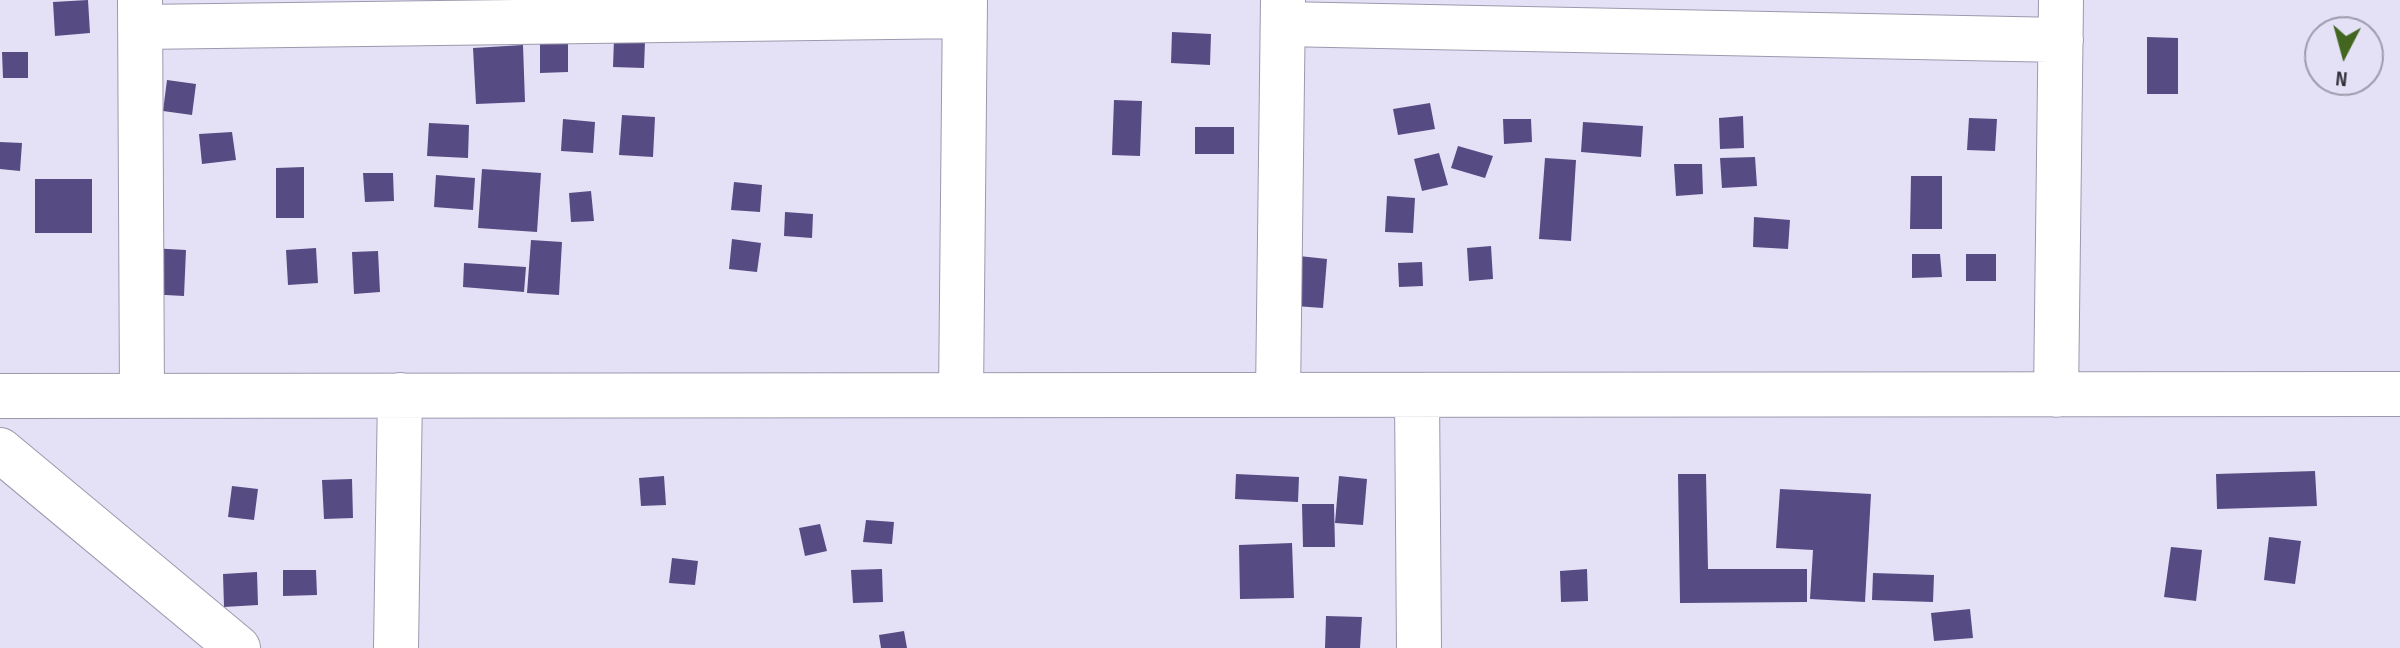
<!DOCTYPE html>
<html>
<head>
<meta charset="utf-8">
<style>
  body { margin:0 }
  #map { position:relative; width:2400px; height:648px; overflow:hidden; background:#e4e1f7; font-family:"Sofia Sans Condensed",sans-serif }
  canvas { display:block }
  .north { position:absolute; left:2304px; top:16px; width:80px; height:80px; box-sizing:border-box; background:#e4e1f7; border:2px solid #9d9bab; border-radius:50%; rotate:186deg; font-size:22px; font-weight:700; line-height:32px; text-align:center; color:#323139 }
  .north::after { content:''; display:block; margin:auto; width:28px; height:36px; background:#42661f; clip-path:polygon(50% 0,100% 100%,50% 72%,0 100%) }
</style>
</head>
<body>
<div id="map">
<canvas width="2400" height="648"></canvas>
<div class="north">N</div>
</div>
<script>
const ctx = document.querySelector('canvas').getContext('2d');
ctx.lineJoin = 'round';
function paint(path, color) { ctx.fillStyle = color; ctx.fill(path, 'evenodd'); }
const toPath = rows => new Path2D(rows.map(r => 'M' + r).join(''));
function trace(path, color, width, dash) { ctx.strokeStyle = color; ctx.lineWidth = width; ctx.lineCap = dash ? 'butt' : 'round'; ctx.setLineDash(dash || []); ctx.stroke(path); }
paint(toPath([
  [88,0,90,33,55,36,53,2],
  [1172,32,1211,34,1210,65,1171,63],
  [2147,37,2178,38,2178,94,2147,94],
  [614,39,645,41,644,68,613,67],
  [540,43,568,43,568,72,540,73],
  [523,45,525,102,476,104,473,48],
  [2,52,28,52,28,78,3,78],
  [167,80,196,84,192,115,163,111],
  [1114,100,1142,101,1140,156,1112,155],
  [1430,103,1435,129,1398,135,1393,109],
  [622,115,655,117,653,157,619,155],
  [1743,116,1744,148,1720,149,1719,118],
  [1969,118,1997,119,1995,151,1967,150],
  [563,119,595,122,593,153,561,151],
  [1503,119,1531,119,1532,142,1504,144],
  [1583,122,1643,126,1641,157,1581,152],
  [429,123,469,125,468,158,427,156],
  [1195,127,1234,127,1234,154,1195,154],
  [232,132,236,160,202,164,199,134],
  [0,142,22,143,20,171,0,169],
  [1458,146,1493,156,1485,178,1451,168],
  [1439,153,1448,185,1422,191,1414,159],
  [1755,157,1757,186,1722,188,1720,158],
  [1545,158,1576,160,1571,241,1539,239],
  [1674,164,1702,164,1703,194,1676,196],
  [304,167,304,218,276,218,276,168],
  [482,169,541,173,537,232,478,228],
  [363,173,393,173,394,201,365,202],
  [436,175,475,178,473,210,434,207],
  [1911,176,1942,176,1942,229,1910,229],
  [35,179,92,179,92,233,35,233],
  [734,182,762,185,760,212,731,210],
  [591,191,594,221,571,222,569,193],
  [1387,196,1415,198,1413,233,1385,232],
  [785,212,813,214,812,238,784,236],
  [1754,217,1790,220,1788,249,1753,247],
  [732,239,761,243,757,272,729,269],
  [531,240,562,242,559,295,527,293],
  [1491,246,1493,279,1469,281,1467,248],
  [150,248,186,250,184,296,147,294],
  [316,248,318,283,288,285,286,250],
  [378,251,380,292,354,294,352,252],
  [1912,254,1940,254,1942,277,1912,278],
  [1966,254,1996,254,1996,281,1966,281],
  [1299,256,1327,259,1323,308,1295,306],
  [1422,262,1423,286,1399,287,1398,263],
  [464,263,526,267,524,292,463,287],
  [2315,471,2317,506,2217,509,2216,474],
  [1236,474,1299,477,1298,502,1235,499],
  [1678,474,1706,474,1708,569,1807,569,1807,602,1680,603],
  [664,476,666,505,641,506,639,478],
  [1339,476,1367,479,1363,525,1335,523],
  [352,479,353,518,324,519,322,480],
  [232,486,258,489,254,520,228,517],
  [1780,489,1871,494,1865,602,1810,599,1813,550,1776,548],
  [1302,504,1334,504,1335,547,1303,547],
  [866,520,894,522,892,544,863,542],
  [820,524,827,551,805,556,799,528],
  [2269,537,2301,541,2295,584,2264,580],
  [1292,543,1294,598,1240,599,1239,545],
  [2171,547,2202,550,2196,601,2164,597],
  [672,558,698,561,695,585,669,583],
  [882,569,883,602,853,603,851,570],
  [1587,569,1588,601,1561,602,1560,571],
  [283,570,316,570,317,595,283,596],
  [257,572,258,605,224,607,223,574],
  [1873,573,1934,575,1933,602,1872,600],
  [1970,609,1973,638,1934,641,1931,613],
  [1326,616,1362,617,1360,648,1325,648],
  [904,631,907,648,881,648,879,635]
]), '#574b83');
const street = toPath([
  [140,0,142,396],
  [1283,24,2061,40],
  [140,27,965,16],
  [961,395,965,0],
  [1278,395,1283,0],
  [1417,395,1419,648],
  [2056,395,2061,0],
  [0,396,2400,394],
  [0,450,238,648],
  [396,648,400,395]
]);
trace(street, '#9c99ad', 46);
trace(street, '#fff', 44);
</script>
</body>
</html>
